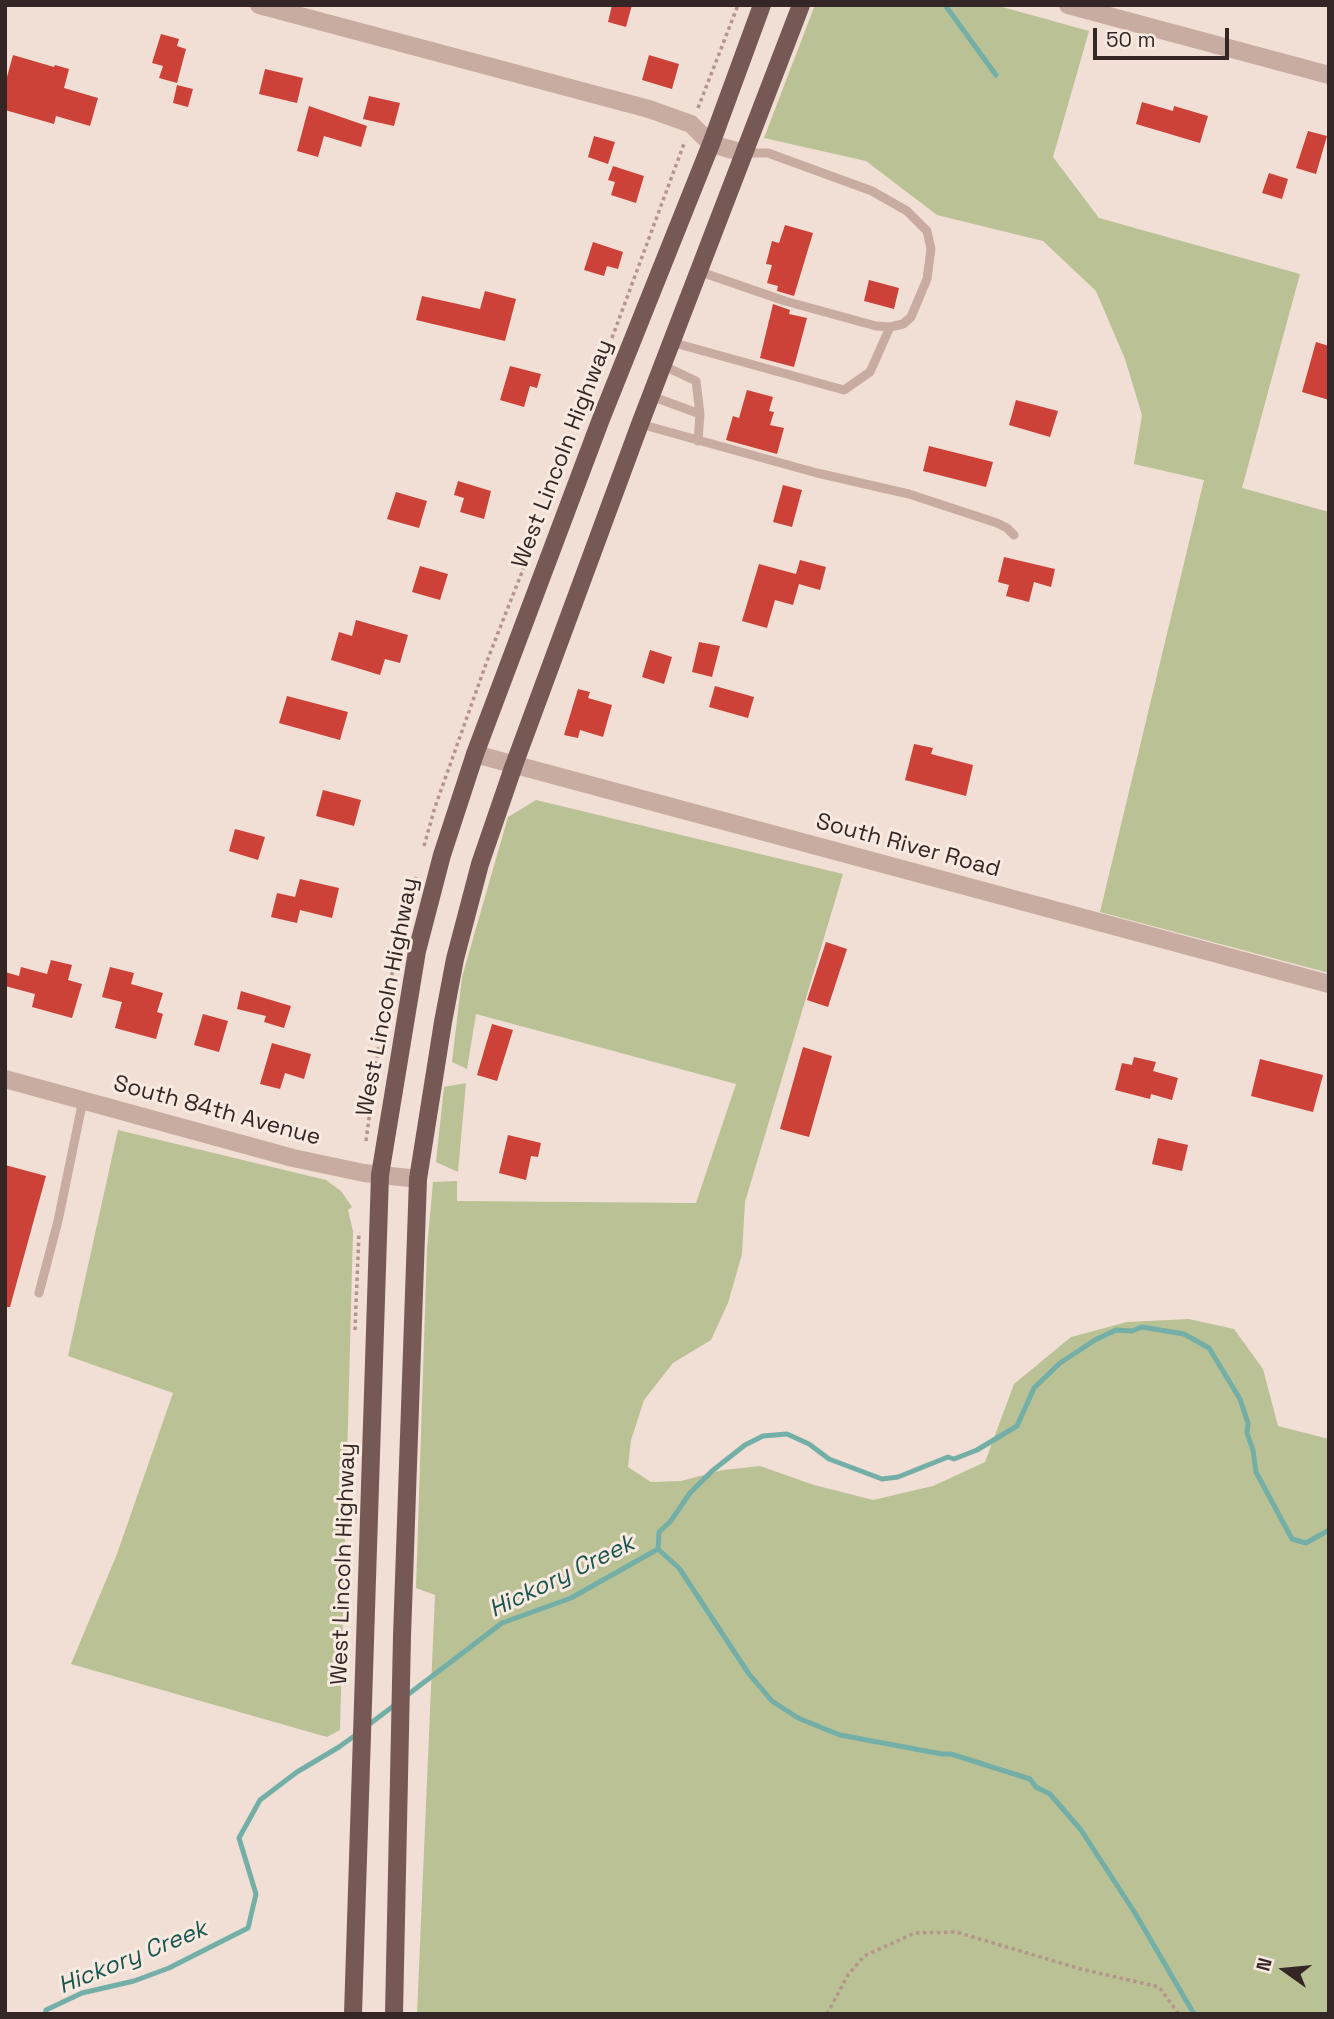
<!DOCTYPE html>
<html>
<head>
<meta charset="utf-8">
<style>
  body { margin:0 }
  #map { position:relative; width:1334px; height:2019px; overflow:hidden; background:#f1dfd5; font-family:"Space Grotesk",sans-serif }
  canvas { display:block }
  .frame { position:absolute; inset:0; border:7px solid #332624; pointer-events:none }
  .north { position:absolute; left:1250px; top:1935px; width:70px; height:70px; -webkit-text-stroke:5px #f9eae1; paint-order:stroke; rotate:285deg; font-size:19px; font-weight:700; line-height:28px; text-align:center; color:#332624 }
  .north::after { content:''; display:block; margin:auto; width:24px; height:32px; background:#332624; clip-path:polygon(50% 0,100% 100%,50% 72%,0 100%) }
  .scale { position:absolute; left:1093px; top:28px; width:136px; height:32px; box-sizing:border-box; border:4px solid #332624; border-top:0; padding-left:9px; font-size:21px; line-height:24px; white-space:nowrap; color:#332624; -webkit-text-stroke:5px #f9eae1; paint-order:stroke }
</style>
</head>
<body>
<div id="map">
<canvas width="1334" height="2019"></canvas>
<div class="frame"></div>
<div class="north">N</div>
<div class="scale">50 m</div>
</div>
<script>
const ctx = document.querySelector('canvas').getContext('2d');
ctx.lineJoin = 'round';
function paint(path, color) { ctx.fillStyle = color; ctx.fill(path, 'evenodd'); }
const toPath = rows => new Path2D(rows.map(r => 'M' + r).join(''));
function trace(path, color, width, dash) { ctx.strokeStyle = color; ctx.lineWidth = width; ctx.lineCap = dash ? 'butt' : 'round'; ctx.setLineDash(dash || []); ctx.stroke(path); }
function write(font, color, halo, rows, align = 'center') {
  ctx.font = font + ' "Space Grotesk",sans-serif'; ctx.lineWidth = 6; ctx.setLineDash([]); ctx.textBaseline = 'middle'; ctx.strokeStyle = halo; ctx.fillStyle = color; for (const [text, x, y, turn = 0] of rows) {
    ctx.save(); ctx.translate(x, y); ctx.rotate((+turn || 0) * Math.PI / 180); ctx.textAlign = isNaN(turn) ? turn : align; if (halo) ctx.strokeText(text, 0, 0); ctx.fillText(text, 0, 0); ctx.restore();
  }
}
paint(toPath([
  [815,5,995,5,1089,31,1053,157,1099,218,1300,274,1242,488,1329,512,1329,973,1100,912,1204,480,1134,464,1142,415,1125,359,1096,291,1043,241,937,215,866,161,764,138],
  [536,800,843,874,745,1202,742,1254,728,1303,711,1340,673,1363,644,1400,631,1440,628,1467,651,1482,681,1481,723,1470,760,1466,814,1485,873,1500,933,1486,985,1462,1014,1384,1071,1337,1127,1322,1189,1319,1234,1329,1263,1369,1278,1426,1329,1439,1329,2014,417,2014,435,1595,416,1588,427,1249,433,1182,457,1181,457,1201,696,1203,736,1084,476,1014,467,1069,452,1062,462,977,508,817],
  [466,1083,458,1172,436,1162,444,1087],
  [118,1130,326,1180,341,1191,352,1207,348,1210,353,1231,340,1730,327,1737,71,1664,117,1554,173,1393,68,1356]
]), '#bac195');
trace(toPath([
  [945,5,996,75],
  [658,1549,659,1532,670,1522,690,1493,712,1471,745,1445,763,1436,787,1434,809,1444,829,1459,882,1479,898,1477,948,1457,954,1459,977,1450,1017,1426,1034,1388,1060,1363,1095,1340,1116,1330,1132,1331,1142,1327,1184,1334,1209,1348,1240,1399,1248,1423,1247,1433,1253,1450,1256,1472,1292,1539,1306,1543,1329,1530],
  [658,1549,679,1568,749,1674,772,1701,798,1718,840,1735,942,1754,951,1754,1030,1779,1036,1787,1050,1794,1081,1830,1135,1913,1194,2014],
  [406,1696,502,1623,571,1598,658,1549],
  [367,1726,396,1704],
  [45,2014,46,2010,82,1993,134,1981,169,1968,248,1928,256,1894,239,1838,260,1800,297,1772,339,1747,357,1734]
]), '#73afa7', 5);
paint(toPath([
  [612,5,632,5,626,27,608,22],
  [161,34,179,39,177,46,186,49,177,83,159,78,163,66,152,63],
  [13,55,54,67,55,65,69,69,64,88,98,98,90,126,56,116,54,124,5,110,5,84],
  [649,55,679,64,672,89,642,80],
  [265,69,303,78,297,103,259,94],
  [177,85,193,89,188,107,173,103],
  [369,96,400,103,394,126,363,119],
  [1142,102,1173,111,1174,106,1208,116,1200,143,1136,124],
  [309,106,367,126,361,147,324,136,318,157,297,151],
  [1308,131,1327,136,1316,174,1296,168],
  [594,136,615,142,608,164,588,157],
  [613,166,644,176,636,203,611,195,615,182,608,180],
  [1269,173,1288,179,1282,199,1262,193],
  [785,225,813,233,794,296,777,291,778,286,767,283,772,265,766,264,772,241,779,243],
  [593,242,623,252,618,269,607,266,604,276,584,270],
  [869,280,899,288,894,309,864,301],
  [485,291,516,299,505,341,416,320,422,296,480,309],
  [773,304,790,310,789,314,807,318,794,367,760,358],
  [1316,342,1329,346,1329,400,1302,392],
  [510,366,541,374,537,388,530,386,524,407,500,400],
  [747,390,773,397,769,411,774,412,770,425,784,428,777,454,726,440,733,416,739,418],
  [1016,400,1058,411,1050,437,1009,425],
  [929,446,993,462,986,487,923,471],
  [458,481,491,491,484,519,460,512,464,498,454,495],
  [783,485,802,490,792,527,773,522],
  [396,492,427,501,419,528,387,519],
  [1004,557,1055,569,1051,587,1034,582,1029,602,1006,596,1009,585,998,582],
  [800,560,826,567,820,590,799,584,793,605,775,600,767,628,742,621,759,564,796,574],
  [420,566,448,574,440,600,412,592],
  [356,620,408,635,400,663,385,659,380,675,331,660,339,632,352,636],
  [699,642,720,646,712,677,692,672],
  [650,650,672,657,664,684,642,677],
  [715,686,754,697,748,718,709,707],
  [578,689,590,692,588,698,612,705,603,737,580,730,578,738,564,735],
  [287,696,348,712,340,740,279,723],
  [914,744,933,748,931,754,973,765,966,796,905,780],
  [323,790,361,800,354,826,316,816],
  [235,829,265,837,258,860,229,851],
  [300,879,339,888,332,918,300,910,297,923,271,917,277,893,295,897],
  [826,942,847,949,828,1007,807,1000],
  [51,960,72,965,68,980,82,984,72,1018,32,1007,35,994,5,986,5,972,19,976,21,967,47,974],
  [110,967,134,973,131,984,163,993,157,1012,163,1014,156,1039,115,1028,122,1002,102,997],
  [241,991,291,1006,284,1028,264,1022,266,1016,237,1009],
  [203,1014,228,1021,219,1052,194,1045],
  [492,1024,513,1030,497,1081,477,1075],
  [272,1043,311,1054,304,1079,285,1073,280,1089,260,1084],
  [803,1047,832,1056,809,1137,780,1129],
  [1134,1057,1156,1062,1153,1071,1178,1078,1172,1100,1151,1094,1150,1099,1115,1090,1122,1063,1132,1065],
  [1260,1059,1323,1075,1313,1112,1251,1096],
  [508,1135,541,1143,538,1157,531,1156,526,1180,499,1173],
  [1158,1138,1188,1145,1182,1171,1152,1164],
  [5,1165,46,1176,10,1307,5,1307]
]), '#cc4138');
trace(toPath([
  [698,108,738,5],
  [612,338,685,141],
  [424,846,435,807,487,661,533,544],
  [401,934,416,877],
  [366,1141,384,1006,398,949],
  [355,1330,359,1232],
  [827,2014,848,1975,864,1956,915,1933,956,1932,1081,1969,1159,1987,1179,2014]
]), '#b5958b', 3.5, [3.5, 3.5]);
trace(toPath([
  [698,271,785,301,876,326,890,327,903,324,911,317,927,279,931,249,927,231,907,211,872,191,768,153,744,153],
  [671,342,844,390,870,372,890,327],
  [662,365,696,381,700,414,698,441],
  [651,396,700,414],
  [640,424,817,473,909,494,997,523,1007,528,1014,535],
  [39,1293,58,1221,83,1100]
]), '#c9aca1', 9);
trace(toPath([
  [259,5,649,109,691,124,711,144,744,153],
  [1068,5,1329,75],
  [475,754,1329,984],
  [5,1079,293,1158,364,1173,418,1179]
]), '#c9aca1', 18);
trace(toPath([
  [353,2014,380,1175,417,951,442,855,475,754,601,419,711,144,762,5],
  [394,2014,402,1636,418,1179,443,1022,455,959,480,864,514,765,640,424,801,5]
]), '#765954', 18);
write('23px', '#332624', '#f9eae1', [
  ["West Lincoln Highway",563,454,-69],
  ["South River Road",908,846,15],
  ["West Lincoln Highway",388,997,-79],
  ["South 84th Avenue",217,1111,15],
  ["West Lincoln Highway",344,1564,-88]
]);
write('italic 24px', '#18564f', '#f9eae1', [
  ["Hickory Creek",562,1577,-26],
  ["Hickory Creek",133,1958,-22]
]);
</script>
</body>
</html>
